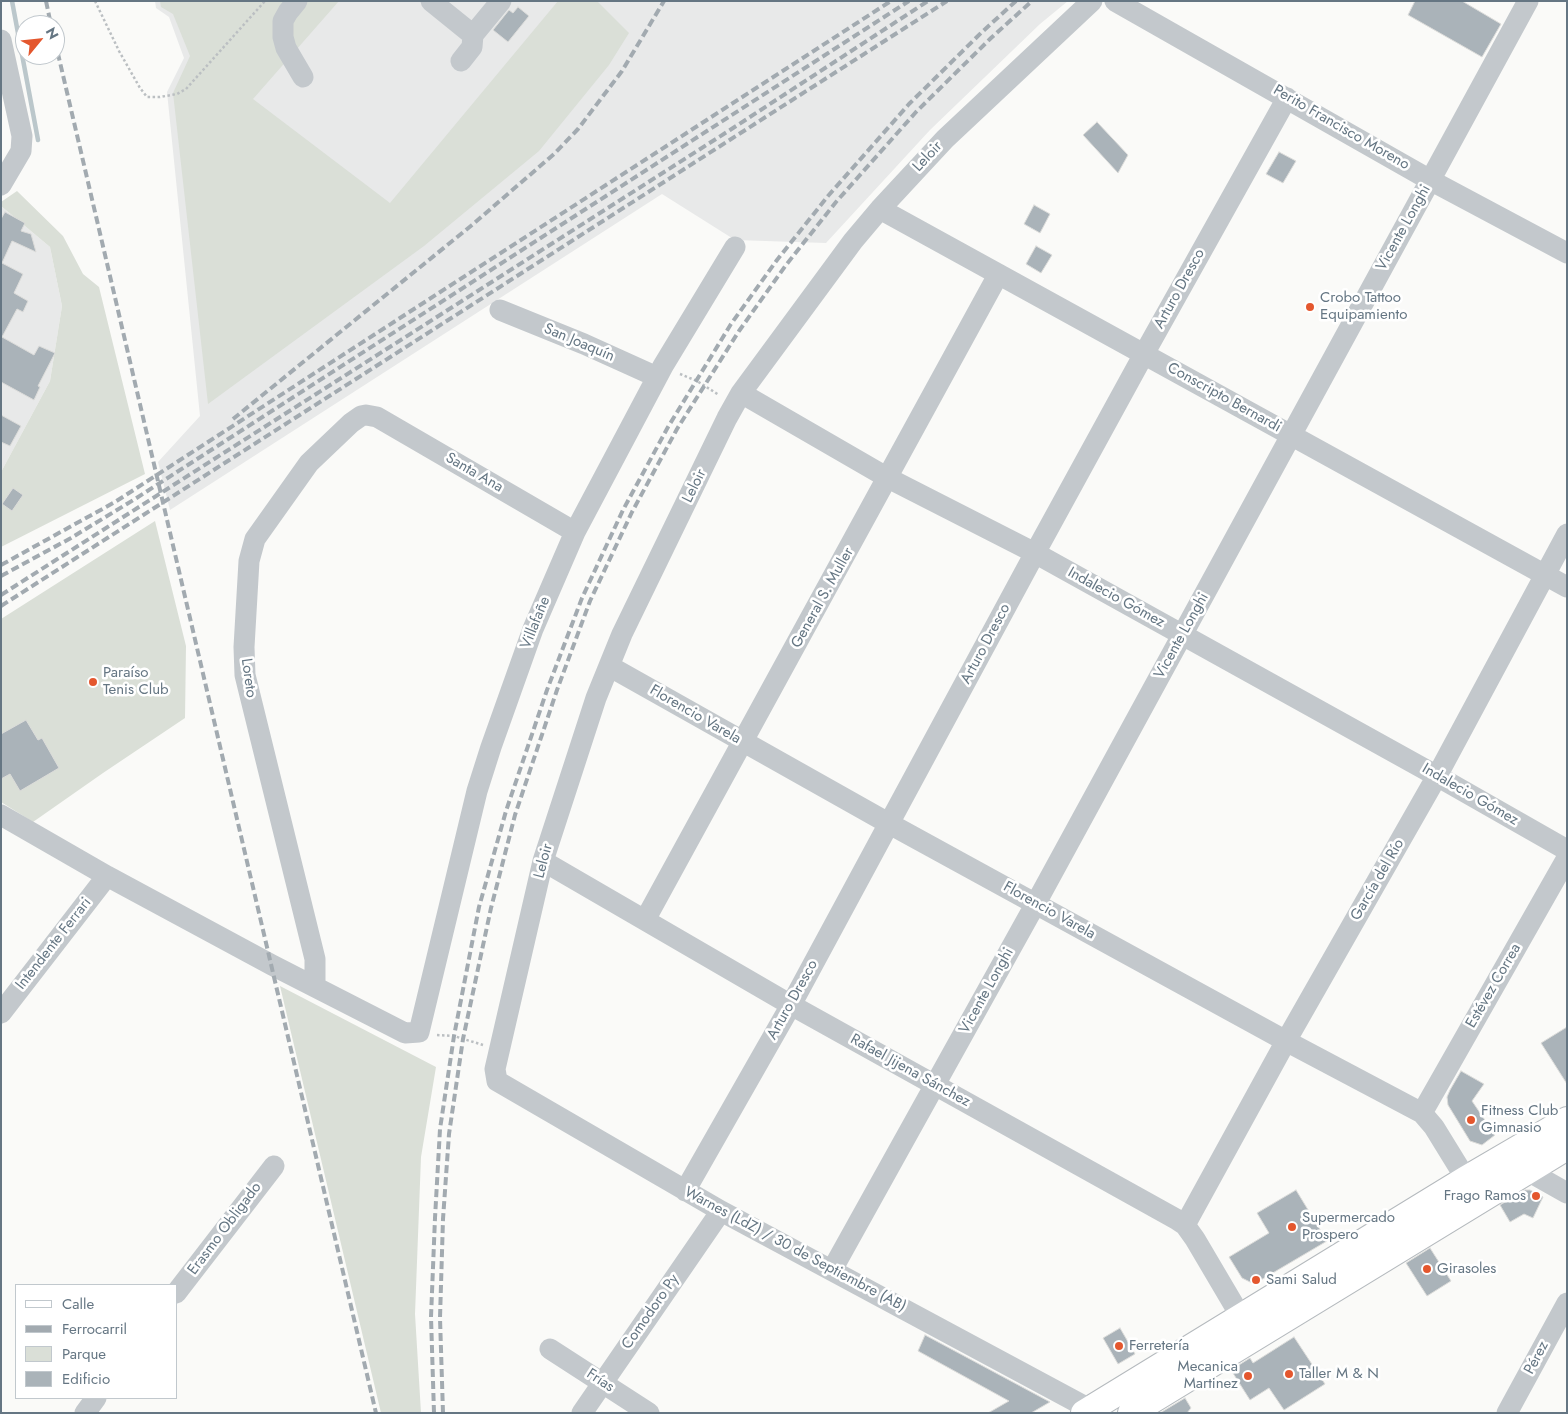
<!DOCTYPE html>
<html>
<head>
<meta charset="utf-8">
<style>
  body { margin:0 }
  #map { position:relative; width:1568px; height:1414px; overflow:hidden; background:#fafaf8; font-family:Jost,sans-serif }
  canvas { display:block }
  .frame { position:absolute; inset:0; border:2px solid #657683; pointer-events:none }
  .legend { position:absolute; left:15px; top:1284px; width:162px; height:115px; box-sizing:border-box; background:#fff; border:1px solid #c1c8cd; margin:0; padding:6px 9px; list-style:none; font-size:15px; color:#657683 }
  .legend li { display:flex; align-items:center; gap:10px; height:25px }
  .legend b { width:25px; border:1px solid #c1c8cd }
  .north { position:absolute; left:15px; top:15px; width:50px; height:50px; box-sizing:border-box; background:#fff; border:1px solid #c1c8cd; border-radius:50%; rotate:62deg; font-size:14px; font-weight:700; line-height:20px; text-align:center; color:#657683 }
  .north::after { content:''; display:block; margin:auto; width:18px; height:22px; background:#e4572e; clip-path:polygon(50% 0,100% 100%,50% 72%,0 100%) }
</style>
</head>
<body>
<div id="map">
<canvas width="1568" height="1414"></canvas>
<div class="frame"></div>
<ul class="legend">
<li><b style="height:6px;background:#fff"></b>Calle</li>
<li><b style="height:6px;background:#a2aab0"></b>Ferrocarril</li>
<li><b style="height:14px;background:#dadfd7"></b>Parque</li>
<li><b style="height:14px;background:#aab3b9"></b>Edificio</li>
</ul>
<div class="north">N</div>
</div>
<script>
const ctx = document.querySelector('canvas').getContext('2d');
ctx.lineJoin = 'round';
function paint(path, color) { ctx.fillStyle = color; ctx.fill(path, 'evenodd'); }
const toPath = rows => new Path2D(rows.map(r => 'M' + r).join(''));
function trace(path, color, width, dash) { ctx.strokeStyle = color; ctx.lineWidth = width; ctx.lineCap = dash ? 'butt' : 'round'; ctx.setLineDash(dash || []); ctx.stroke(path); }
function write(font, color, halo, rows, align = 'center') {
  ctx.font = font + ' Jost,sans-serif'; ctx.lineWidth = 5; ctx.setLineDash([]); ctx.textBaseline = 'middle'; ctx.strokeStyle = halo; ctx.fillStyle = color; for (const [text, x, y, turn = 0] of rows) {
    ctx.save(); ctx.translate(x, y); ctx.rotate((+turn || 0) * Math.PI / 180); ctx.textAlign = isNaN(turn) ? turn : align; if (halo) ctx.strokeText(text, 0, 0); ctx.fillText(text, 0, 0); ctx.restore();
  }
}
paint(toPath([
  [155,1,1068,1,1040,24,930,130,826,243,735,240,662,194,170,510,158,462,200,416,167,92,184,58,169,17,156,8],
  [1,206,50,247,62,306,50,381,1,472]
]), '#e8e9e9');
paint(toPath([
  [160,1,339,1,253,99,390,203,558,1,597,1,629,33,609,65,539,151,424,246,208,404,173,93,190,56,173,14,161,7],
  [17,191,63,236,83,274,99,287,145,474,1,547,1,472,50,381,62,306,50,247,1,206,1,202],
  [155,521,186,646,185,718,103,773,33,822,1,802,1,619],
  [280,986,436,1067,421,1157,415,1314,421,1413,381,1413]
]), '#dadfd7');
trace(toPath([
  [12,1,38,140]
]), '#bbc7cb', 4.5);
const building = toPath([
  [1415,1,1462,1,1501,24,1482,57,1408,15,1415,1],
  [518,7,529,16,508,42,493,30,509,10,513,13,518,7],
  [1097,122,1128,155,1118,173,1083,135,1097,122],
  [1279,152,1296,161,1283,183,1266,174,1279,152],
  [1034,205,1050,214,1040,233,1024,224,1034,205],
  [5,212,25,223,21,231,31,234,36,252,12,241,2,263,23,274,14,293,28,301,23,312,17,309,2,337,34,355,39,346,55,353,38,386,40,387,34,400,1,382,1,219,5,212],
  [1036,246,1052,255,1041,273,1026,264,1036,246],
  [1,415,21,426,10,446,1,442,1,415],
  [13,488,23,495,12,511,2,504,13,488],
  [26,720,38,740,42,738,59,768,20,791,10,774,1,779,1,734,26,720],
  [1567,1027,1567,1084,1541,1043,1567,1027],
  [1461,1071,1484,1084,1472,1101,1495,1135,1482,1145,1470,1141,1448,1105,1447,1097,1450,1090,1461,1071],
  [1296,1190,1327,1241,1254,1284,1242,1278,1229,1257,1269,1233,1257,1213,1296,1190],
  [1525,1190,1530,1190,1543,1197,1533,1218,1524,1214,1510,1222,1500,1205,1525,1190],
  [1430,1248,1451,1281,1427,1296,1406,1263,1430,1248],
  [1120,1328,1135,1354,1118,1364,1103,1338,1120,1328],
  [925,1335,1050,1402,1031,1413,988,1413,1009,1401,918,1351,925,1335],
  [1294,1337,1325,1384,1284,1410,1269,1388,1250,1400,1231,1370,1250,1358,1253,1363,1294,1337],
  [1185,1398,1191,1408,1187,1413,1160,1413,1185,1398]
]);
paint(building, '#aab3b9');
trace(building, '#dcdcda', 1);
const major = toPath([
  [1084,1413,1466,1179,1567,1120],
  [1131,1413,1567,1147]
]);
trace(major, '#b5babe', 28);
trace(toPath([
  [95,1,119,51,140,88,147,97,160,97,177,94,186,89,265,1],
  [680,374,697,381,719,395],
  [437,1035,454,1036,483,1045]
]), '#bbbfc2', 2.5, [2.5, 2.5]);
trace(toPath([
  [297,1,288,12,283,21,283,37,286,48,303,77],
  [431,1,473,35,501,1],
  [1092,1,945,139,880,209,853,241,741,393,727,418,622,634,596,698,543,861,495,1069,497,1081,721,1211,1097,1413],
  [1115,1,1430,180,1567,253],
  [1,40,22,136,21,151,1,185],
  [461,61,472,47,473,35],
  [880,209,1567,587],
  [500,310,584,344,657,377],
  [741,393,888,478,1035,553,1437,776,1567,850],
  [609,666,888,823,1286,1041,1422,1113,1434,1127,1466,1179],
  [1,815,107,876,272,965,405,1033,419,1032,477,791,491,747,533,629,575,532,663,366,735,247],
  [543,861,791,1005,1176,1219,1185,1225,1195,1239,1241,1317],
  [645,920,998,275],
  [315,986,315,959,245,675,244,647,249,561,255,539,309,463,351,423,361,416,366,415,377,417,575,532],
  [1,1013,107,876],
  [1422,1113,1567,858],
  [1528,1171,1567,1193],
  [685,1191,791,1005,1035,553,1144,354,1287,98],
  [1185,1225,1286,1041,1437,776,1567,534],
  [832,1270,1036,903,1528,1],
  [176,1293,274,1166],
  [550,1349,649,1413],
  [85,1413,96,1398],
  [582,1413,721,1211],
  [1507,1413,1567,1303]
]), '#c3c8cc', 21);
trace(major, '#fff', 26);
trace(toPath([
  [46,1,51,25],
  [55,41,376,1413],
  [233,419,472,225,554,154,578,129,622,71,664,1],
  [1,565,115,502,891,1],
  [1,576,71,538,135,499,909,1],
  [1,595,730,130,928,1],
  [1,606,947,1],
  [434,1413,431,1317,435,1218,440,1129,454,1036,479,907,506,811,547,690,582,598,623,510,668,427,731,324,777,260,828,196,909,104,982,32,1016,1],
  [443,1413,440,1318,443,1219,449,1134,463,1039,491,908,515,815,557,690,590,601,632,512,677,429,739,331,786,265,836,202,916,112,991,38,1032,1]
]), '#a2aab0', 4, [8, 4]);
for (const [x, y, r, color] of [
  [1310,307,5,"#e4572e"],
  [93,682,5,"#e4572e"],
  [1471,1120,5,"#e4572e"],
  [1536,1196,5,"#e4572e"],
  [1292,1227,5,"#e4572e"],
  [1427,1269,5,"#e4572e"],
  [1256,1280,5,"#e4572e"],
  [1119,1346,5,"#e4572e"],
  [1289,1374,5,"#e4572e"],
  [1248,1376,5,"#e4572e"]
]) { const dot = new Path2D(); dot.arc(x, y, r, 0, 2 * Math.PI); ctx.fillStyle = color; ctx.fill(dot); trace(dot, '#fff', 2); }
write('15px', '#657683', '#fff', [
  ["Perito Francisco Moreno",1341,128,30],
  ["Leloir",928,157,-47],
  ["Vicente Longhi",1404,228,-61],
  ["Arturo Dresco",1180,289,-61],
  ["San Joaquín",579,343,23],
  ["Conscripto Bernardi",1224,398,29],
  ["Santa Ana",474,473,30],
  ["Leloir",695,486,-64],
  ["General S. Muller",823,598,-61],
  ["Indalecio Gómez",1116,598,29],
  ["Villafañe",536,623,-68],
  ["Vicente Longhi",1182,636,-61],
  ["Arturo Dresco",986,644,-62],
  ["Loreto",248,678,82],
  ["Florencio Varela",695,715,30],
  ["Indalecio Gómez",1470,795,30],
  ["Leloir",544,861,-75],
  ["García del Río",1378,880,-60],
  ["Florencio Varela",1049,911,29],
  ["Intendente Ferrari",54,944,-52],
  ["Estévez Correa",1494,986,-60],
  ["Vicente Longhi",987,991,-61],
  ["Arturo Dresco",793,1000,-61],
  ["Rafael Jijena Sánchez",910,1071,29],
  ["Erasmo Obligado",225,1229,-53],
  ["Warnes (LdZ) / 30 de Septiembre (AB)",795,1250,28],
  ["Comodoro Py",651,1312,-55],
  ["Pérez",1537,1358,-62],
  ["Frías",600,1381,33]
]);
write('15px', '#657683', '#fff', [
  ["Crobo Tattoo",1320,298],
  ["Equipamiento",1320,315],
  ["Paraíso",103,673],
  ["Tenis Club",103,690],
  ["Fitness Club",1481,1111],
  ["Gimnasio",1481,1128],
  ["Frago Ramos",1526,1196,"right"],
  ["Supermercado",1302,1218],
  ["Prospero",1302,1235],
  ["Girasoles",1437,1269],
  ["Sami Salud",1266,1280],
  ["Ferretería",1129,1346],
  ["Mecanica",1238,1367,"right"],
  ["Martinez",1238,1384,"right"],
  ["Taller M & N",1299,1374]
], 'left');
</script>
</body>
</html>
